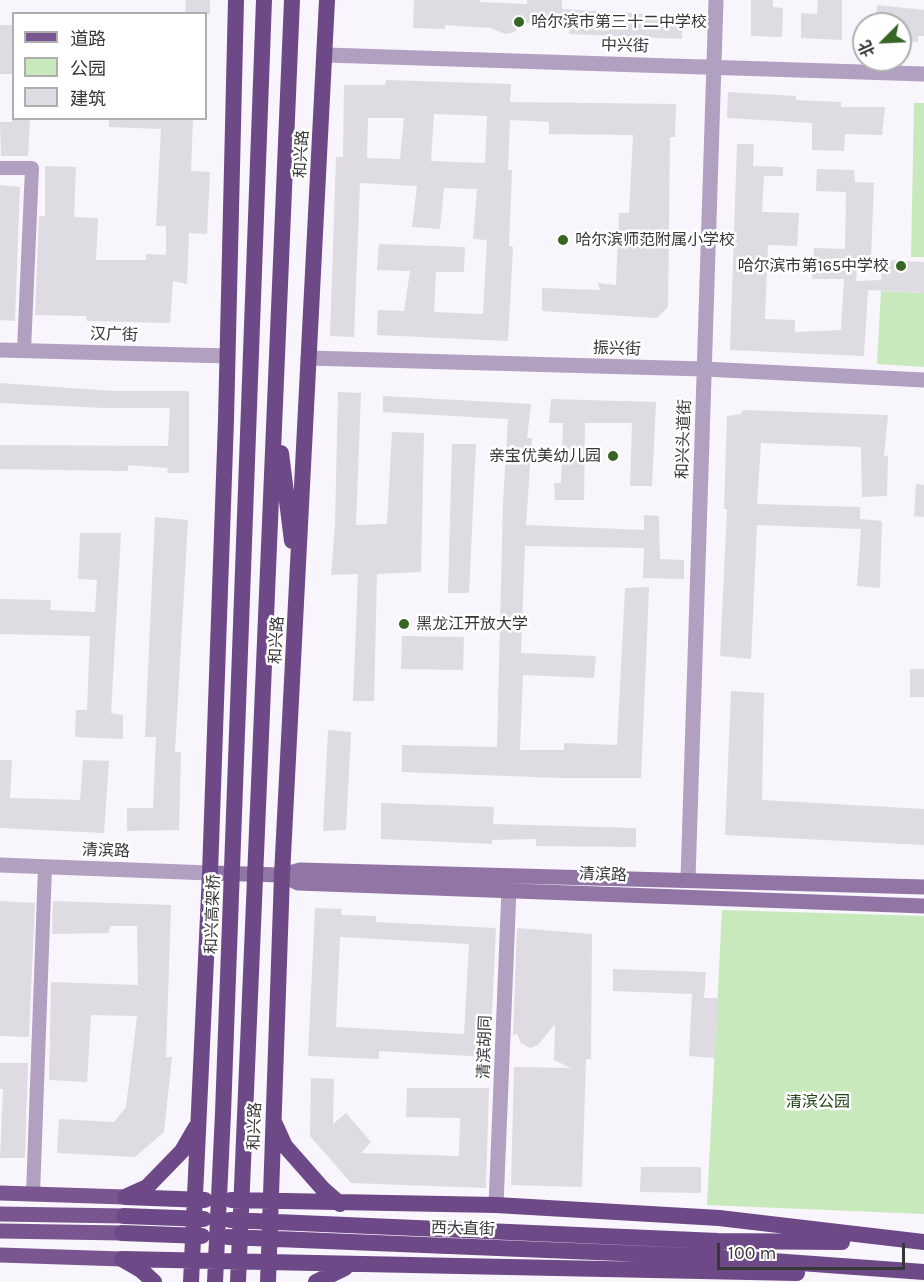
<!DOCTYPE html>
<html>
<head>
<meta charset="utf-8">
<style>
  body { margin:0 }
  #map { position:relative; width:924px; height:1282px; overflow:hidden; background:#f9f5fc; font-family:Karla,"Noto Sans SC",sans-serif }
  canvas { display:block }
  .legend { position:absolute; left:12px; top:12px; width:195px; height:108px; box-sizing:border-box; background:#fff; border:2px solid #afafaf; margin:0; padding:8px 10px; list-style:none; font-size:18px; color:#373638 }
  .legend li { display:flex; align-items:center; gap:12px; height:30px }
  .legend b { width:30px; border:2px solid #afafaf }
  .north { position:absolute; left:852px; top:12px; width:60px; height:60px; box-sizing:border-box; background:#fff; border:2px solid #afafaf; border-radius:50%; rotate:246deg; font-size:16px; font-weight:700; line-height:24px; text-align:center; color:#373638 }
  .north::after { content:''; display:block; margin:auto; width:21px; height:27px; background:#366524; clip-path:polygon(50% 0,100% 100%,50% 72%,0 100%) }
  .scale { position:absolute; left:717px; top:1243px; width:188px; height:27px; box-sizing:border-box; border:3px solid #373638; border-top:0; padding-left:8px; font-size:18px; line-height:21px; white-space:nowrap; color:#373638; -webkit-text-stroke:4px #fff; paint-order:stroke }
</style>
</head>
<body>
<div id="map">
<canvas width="924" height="1282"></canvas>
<ul class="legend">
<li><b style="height:8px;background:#795690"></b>道路</li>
<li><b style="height:16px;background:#c8e9bc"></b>公园</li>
<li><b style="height:16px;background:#dfdbe2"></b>建筑</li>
</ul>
<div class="north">北</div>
<div class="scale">100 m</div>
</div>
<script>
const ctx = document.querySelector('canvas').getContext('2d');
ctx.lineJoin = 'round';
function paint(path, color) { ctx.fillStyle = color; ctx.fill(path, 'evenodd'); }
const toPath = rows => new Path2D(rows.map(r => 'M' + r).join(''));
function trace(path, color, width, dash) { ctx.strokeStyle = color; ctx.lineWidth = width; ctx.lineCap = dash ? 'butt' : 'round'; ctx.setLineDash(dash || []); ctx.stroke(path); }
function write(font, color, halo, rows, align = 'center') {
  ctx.font = font + ' Karla,"Noto Sans SC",sans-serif'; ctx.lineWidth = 5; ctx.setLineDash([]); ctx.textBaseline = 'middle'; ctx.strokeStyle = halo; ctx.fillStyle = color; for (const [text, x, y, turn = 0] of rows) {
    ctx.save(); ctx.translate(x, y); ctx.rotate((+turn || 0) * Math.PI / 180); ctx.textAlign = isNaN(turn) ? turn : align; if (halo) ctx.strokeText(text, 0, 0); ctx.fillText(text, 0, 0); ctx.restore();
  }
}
paint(toPath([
  [914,103,924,103,924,257,911,257],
  [881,291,924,293,924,367,877,364],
  [722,910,924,916,924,1214,707,1205]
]), '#c8e9bc');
paint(toPath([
  [186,0,210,0,210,14,185,14],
  [414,0,480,0,480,2,527,4,527,0,562,0,562,9,683,16,682,39,569,34,569,22,519,23,515,32,506,34,490,28,445,25,445,29,413,28],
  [751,0,773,0,773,7,783,8,782,37,751,36],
  [818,0,842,0,842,40,801,38,801,13,817,14],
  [877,5,924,10,924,36,918,36,918,42,900,40,900,24,876,24],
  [0,25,14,25,14,74,0,74],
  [386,80,511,84,510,102,676,104,675,137,670,137,668,307,657,318,542,311,542,288,600,290,598,283,616,285,619,213,629,213,633,135,549,134,549,122,510,120,508,170,512,170,509,246,513,247,508,341,377,335,378,310,404,311,410,271,377,270,379,244,465,247,464,272,436,272,434,312,483,314,487,240,473,239,477,189,444,188,440,229,412,227,417,186,360,183,354,337,330,336,336,157,343,157,344,85,385,85],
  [434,114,487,116,485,163,431,161],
  [368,118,404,118,400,159,367,158],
  [728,92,796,96,796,100,841,102,841,107,885,107,882,135,845,134,844,151,812,150,812,123,727,118],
  [12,118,30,118,28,156,1,156,0,122,12,122],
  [109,118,193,118,191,171,210,172,207,234,189,233,187,284,173,281,170,323,87,321,86,316,35,315,39,216,45,216,45,166,76,167,74,217,98,218,96,260,146,260,146,254,166,255,166,226,156,226,161,129,109,127],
  [737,144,754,144,753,166,783,167,783,176,764,176,762,212,799,213,797,246,768,245,765,319,795,320,795,332,841,330,844,279,812,279,814,248,845,249,846,192,816,191,817,169,854,170,855,182,874,183,871,257,858,258,856,281,881,280,882,260,924,262,924,293,868,290,864,356,730,350],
  [0,185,20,187,15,321,0,320],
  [0,383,113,391,189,391,189,473,167,473,168,468,128,465,128,471,0,469,0,445,168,446,170,408,104,408,0,403],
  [338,392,361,393,356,525,387,524,392,432,424,433,421,572,377,574,374,701,353,701,358,574,331,575,335,525],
  [383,396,531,404,527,438,532,438,526,525,644,530,644,515,659,516,660,559,684,560,684,579,643,578,644,548,525,546,521,653,596,656,594,678,523,675,520,750,564,750,564,743,617,745,625,588,649,587,641,778,560,778,402,772,402,745,497,747,503,503,508,419,383,412],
  [551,399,656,402,652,486,630,486,632,423,585,423,584,500,555,500,554,483,561,483,563,423,549,423],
  [743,410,888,415,884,456,888,456,887,496,862,497,861,447,761,443,757,504,860,507,860,519,882,521,880,588,857,586,861,529,757,525,751,659,720,656,727,509,724,509,727,416,741,414],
  [452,444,476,444,469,593,448,593],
  [916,484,924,485,924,517,914,516],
  [155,517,188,520,175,752,181,752,179,830,127,831,127,808,153,808,156,737,145,737],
  [80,533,121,533,111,713,123,715,123,739,75,737,76,710,87,710,90,636,0,634,0,599,51,600,50,610,95,612,97,580,78,579],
  [402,636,464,637,463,670,401,669],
  [910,669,924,669,924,697,910,697],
  [731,691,764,693,762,800,924,809,924,845,725,835],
  [328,730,351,732,346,830,323,831],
  [0,760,12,760,10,798,80,800,83,760,109,761,104,833,0,828],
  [381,803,494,807,493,824,636,828,636,847,536,846,536,839,492,840,492,844,381,839],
  [0,901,35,903,29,1037,0,1036],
  [53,901,171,905,166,1057,172,1057,164,1132,135,1157,57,1153,59,1119,114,1122,126,1107,137,1016,91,1015,87,1082,49,1080,51,982,138,985,137,926,110,926,109,933,52,934],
  [315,908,342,909,341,915,376,916,376,922,496,928,490,1057,379,1051,379,1059,308,1056],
  [340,937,469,944,464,1034,336,1027],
  [517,928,592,934,591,1059,586,1059,582,1187,511,1185,514,1067,571,1068,554,1060,555,1024,538,1045,530,1048,521,1043,517,1034,513,1035],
  [613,969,706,972,704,998,718,998,715,1058,689,1056,692,994,613,991],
  [0,1063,28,1063,25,1158,0,1158,3,1089,0,1089],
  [311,1078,334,1079,333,1124,346,1113,371,1142,361,1153,459,1156,460,1118,406,1117,407,1088,489,1088,486,1188,351,1183,310,1136],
  [641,1167,701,1167,701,1193,640,1192]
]), '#dfdbe2');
trace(toPath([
  [0,168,32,168,24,350],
  [33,1194,45,867]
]), '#b2a0c0', 14);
trace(toPath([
  [326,55,924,74],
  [0,350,228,356],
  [308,358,704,369,924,380],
  [0,865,210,873],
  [688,879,716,0],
  [496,1205,509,889]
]), '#b2a0c0', 15);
trace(toPath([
  [210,873,282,875,298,883,924,906],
  [282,875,300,870,924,887]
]), '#9175a5', 15);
trace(toPath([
  [0,1193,125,1197],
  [0,1214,124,1216],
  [0,1231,122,1233],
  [0,1255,122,1259]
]), '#795690', 15);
trace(toPath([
  [281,453,292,541],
  [275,1124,285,1146,323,1189,340,1204],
  [127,1196,147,1187,182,1151,196,1127],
  [125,1197,205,1200],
  [231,1200,496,1205,719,1218,924,1242],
  [124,1216,204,1219],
  [230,1220,718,1241,842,1242],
  [122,1233,202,1236],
  [228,1237,718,1257,924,1272],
  [122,1259,797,1273],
  [122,1259,141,1270,154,1282],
  [191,1282,210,873,226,420,236,0],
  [215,1282,223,1113,264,0],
  [238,1282,292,0],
  [268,1282,282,875,327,0],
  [316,1282,345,1268]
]), '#6e4987', 16);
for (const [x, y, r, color] of [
  [519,22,6,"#366524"],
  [563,240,6,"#366524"],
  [901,266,6,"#366524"],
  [613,456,6,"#366524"],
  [404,624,6,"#366524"]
]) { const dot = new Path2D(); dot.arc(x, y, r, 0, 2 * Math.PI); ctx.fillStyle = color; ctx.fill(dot); trace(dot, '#fff', 2); }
write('16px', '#373638', '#fff', [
  ["哈尔滨市第三十二中学校",531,22],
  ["哈尔滨师范附属小学校",575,240],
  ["哈尔滨市第165中学校",889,266,"right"],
  ["亲宝优美幼儿园",601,456,"right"],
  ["黑龙江开放大学",416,624]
], 'left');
write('16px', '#373638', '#fff', [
  ["中兴街",625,46,2],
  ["和兴路",302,154,-87],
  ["汉广街",114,335,2],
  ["振兴街",617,349,2],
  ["和兴头道街",684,439,-88],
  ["和兴路",277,640,-87],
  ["清滨路",106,851,2],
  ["清滨路",603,875,2],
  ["和兴高架桥",213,914,-88],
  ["清滨胡同",485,1047,-88],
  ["和兴路",255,1126,-88],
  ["西大直街",463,1229,2]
]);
write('16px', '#204312', '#fff', [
  ["清滨公园",818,1102]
]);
</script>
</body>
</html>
